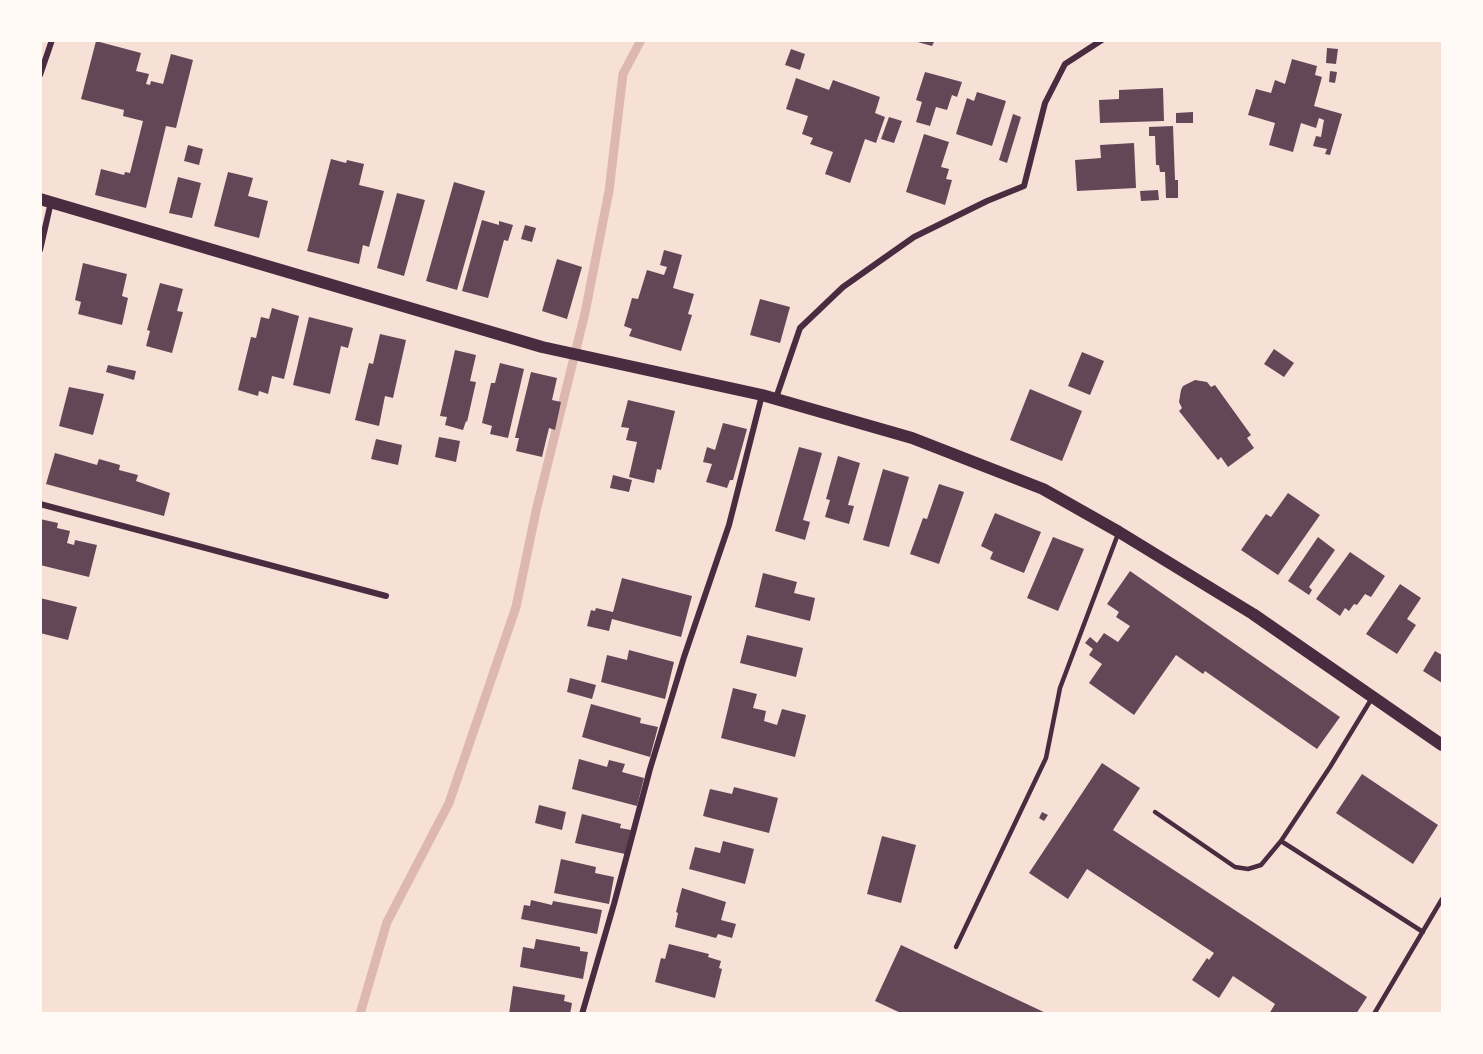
<!DOCTYPE html>
<html>
<head>
<meta charset="utf-8">
<style>
  body { margin:0 }
  #map { position:relative; width:1483px; height:1054px; overflow:hidden; background:#f7e1d7; font-family:Montserrat,sans-serif }
  canvas { display:block }
  .frame { position:absolute; inset:0; border:42px solid #fffaf5; pointer-events:none }
</style>
</head>
<body>
<div id="map">
<canvas width="1483" height="1054"></canvas>
<div class="frame"></div>
</div>
<script>
const ctx = document.querySelector('canvas').getContext('2d');
ctx.lineJoin = 'round';
const toPath = rows => new Path2D(rows.map(r => 'M' + r).join(''));
function trace(path, color, width, dash) { ctx.strokeStyle = color; ctx.lineWidth = width; ctx.lineCap = dash ? 'butt' : 'round'; ctx.setLineDash(dash || []); ctx.stroke(path); }
function paint(path, color) { ctx.fillStyle = color; ctx.fill(path, 'evenodd'); }
trace(toPath([
  [360,1014,387,922,449,803,516,607,536,511,585,313,609,191,623,74,641,40]
]), '#dcb8b0', 9);
paint(toPath([
  [922,40,935,40,932,46,914,41],
  [96,41,141,53,136,71,149,74,146,84,150,85,151,81,163,84,171,54,193,60,176,128,166,126,146,208,95,195,101,169,124,175,125,172,130,173,143,121,123,116,124,110,81,99],
  [1327,48,1338,49,1336,64,1326,63],
  [791,49,805,54,800,70,785,65],
  [1292,59,1317,66,1315,75,1322,77,1314,106,1342,114,1330,155,1325,154,1327,149,1313,146,1316,136,1321,137,1324,120,1319,118,1316,128,1301,123,1293,152,1269,145,1275,123,1248,115,1256,89,1271,93,1275,80,1285,84],
  [1330,71,1337,72,1335,83,1329,82],
  [925,72,962,82,957,97,952,95,947,110,936,107,930,126,916,122,922,102,916,100],
  [796,78,829,90,833,80,880,97,875,113,885,117,876,143,865,139,850,183,825,174,833,152,810,144,813,138,802,134,808,116,786,109],
  [1163,88,1164,121,1100,123,1099,100,1119,99,1119,90],
  [977,92,1006,101,992,146,956,134,967,98,974,101],
  [1193,112,1193,123,1176,123,1176,113],
  [1013,114,1021,117,1007,163,999,160],
  [889,117,902,121,894,143,881,139],
  [1173,126,1175,180,1178,180,1178,198,1166,198,1165,172,1160,172,1159,165,1156,165,1155,136,1149,136,1149,127],
  [924,134,949,142,941,167,949,169,946,179,952,180,945,205,906,192],
  [1134,143,1136,188,1077,191,1075,160,1101,158,1100,145],
  [188,145,203,149,199,165,184,161],
  [331,159,346,163,347,160,364,164,359,185,384,191,369,247,363,245,359,264,307,251],
  [228,172,253,178,248,196,268,201,259,238,214,226],
  [178,177,201,183,192,218,169,213],
  [454,182,485,191,457,290,426,281],
  [1158,190,1159,200,1141,201,1140,191],
  [397,193,425,200,404,276,377,268],
  [482,220,499,225,499,221,513,225,508,241,504,240,488,298,462,291],
  [525,225,536,228,532,242,521,239],
  [664,250,682,255,673,288,694,294,688,314,692,315,681,351,629,336,632,329,624,326,632,298,638,299,647,270,664,275,667,267,660,265],
  [557,259,582,267,567,319,542,311],
  [83,263,127,274,122,296,128,298,122,325,78,314,81,302,75,300],
  [160,283,183,289,177,311,183,312,172,353,146,346,150,331,147,330],
  [760,299,790,307,780,343,750,335],
  [272,308,299,316,284,379,272,376,268,394,259,391,258,396,238,390,251,337,256,338,261,317,269,319],
  [309,317,353,328,348,348,341,346,330,394,293,385],
  [380,334,406,340,393,398,385,396,379,426,355,420,369,363,373,364],
  [1274,349,1294,363,1284,377,1264,364],
  [455,350,476,355,470,381,476,382,467,422,466,421,463,430,445,425,447,417,440,416],
  [1082,352,1104,361,1090,395,1068,386],
  [500,363,524,369,508,438,490,434,492,426,482,423,491,383,495,383],
  [108,365,136,371,134,380,106,372],
  [531,372,557,378,552,400,561,402,555,430,549,428,542,457,516,451,519,438,515,438],
  [1195,380,1207,382,1211,387,1215,385,1251,435,1247,438,1254,448,1228,467,1221,457,1218,460,1179,411,1182,408,1179,402,1181,390,1183,386],
  [69,387,104,394,93,435,59,426],
  [1030,389,1082,411,1062,461,1010,440],
  [628,400,675,411,661,470,657,469,654,483,629,477,637,442,626,440,629,428,621,427],
  [723,423,747,429,733,480,730,480,727,488,706,482,712,464,703,462,707,447,715,450],
  [439,437,460,441,456,462,435,457],
  [376,439,402,445,398,465,371,459],
  [799,447,822,453,803,520,810,522,805,540,775,531],
  [55,453,97,465,99,459,120,465,119,470,138,475,136,481,170,493,164,516,46,484],
  [838,456,860,463,848,505,854,506,849,524,825,517,830,500,826,499],
  [883,469,909,477,889,547,863,540],
  [613,475,632,480,629,492,610,488],
  [939,484,964,492,939,564,910,554,923,518,927,519],
  [1288,493,1320,515,1278,575,1241,550,1266,514,1271,517],
  [995,513,1041,532,1024,573,990,559,993,552,981,546],
  [40,519,58,523,57,528,70,531,67,543,74,545,75,540,97,545,89,577,40,565],
  [1053,537,1084,549,1058,611,1027,598],
  [1318,537,1335,550,1309,587,1312,590,1309,595,1288,581],
  [1350,552,1385,576,1371,597,1365,594,1357,605,1354,604,1349,611,1345,608,1340,616,1316,599],
  [1130,571,1340,717,1317,749,1205,671,1203,674,1176,655,1134,715,1089,683,1102,664,1089,655,1093,649,1085,643,1090,637,1097,643,1104,633,1118,642,1130,626,1116,617,1119,612,1107,604],
  [763,573,797,582,794,593,815,598,810,621,755,607],
  [622,578,692,596,681,637,612,619,609,631,587,626,591,610,595,611,596,608,613,612],
  [1400,584,1421,598,1407,619,1416,625,1397,654,1366,634],
  [40,598,77,607,68,640,40,633],
  [747,635,803,648,796,677,740,663],
  [629,650,674,662,665,699,601,682,607,655,627,660],
  [1435,651,1442,655,1442,683,1423,671],
  [570,678,596,685,592,699,567,692],
  [733,688,757,694,753,708,766,711,764,721,777,725,782,709,806,715,795,757,721,738],
  [591,704,641,718,640,723,658,727,650,757,582,737],
  [579,759,607,767,609,760,625,764,622,772,644,778,637,806,572,789],
  [1102,763,1140,788,1113,830,1367,997,1356,1014,1269,1014,1275,1004,1233,976,1219,998,1192,980,1207,958,1209,960,1214,953,1087,869,1068,899,1029,873],
  [1362,774,1438,825,1413,864,1336,813],
  [734,787,778,798,769,833,703,816,710,789,732,794],
  [539,805,566,812,562,830,535,823],
  [1042,812,1048,815,1044,821,1039,818],
  [582,814,621,824,620,828,631,830,625,854,575,843],
  [882,836,916,845,901,903,867,894],
  [723,841,754,849,745,884,689,869,695,847,720,853],
  [561,859,596,867,595,873,614,877,609,904,554,893],
  [682,888,726,902,721,920,736,924,732,938,718,934,716,938,675,927,678,913,676,912],
  [531,900,552,905,553,901,602,910,597,934,521,919,524,905,530,906],
  [536,939,580,947,580,951,588,952,583,979,520,967,523,947,534,949],
  [669,944,709,954,708,957,721,961,719,968,722,969,715,998,655,982,661,958,665,959],
  [901,945,1048,1014,903,1014,875,1001],
  [513,986,565,995,564,1001,572,1003,570,1014,509,1014]
]), '#644757');
trace(toPath([
  [1155,812,1235,867,1248,869,1261,865,1281,841,1330,767,1372,698],
  [1281,841,1423,932],
  [956,947,1046,758,1060,688,1118,534],
  [1374,1014,1442,899]
]), '#4a2c40', 4.5);
trace(toPath([
  [40,75,52,40],
  [40,250,51,202],
  [776,398,800,328,843,287,914,237,987,201,1024,186,1045,103,1065,64,1102,40],
  [40,504,386,596],
  [582,1014,614,904,650,769,684,657,729,525,762,395]
]), '#4a2c40', 6);
trace(toPath([
  [40,199,542,347,762,395,912,438,1043,489,1119,532,1253,614,1442,745]
]), '#4a2c40', 12);
</script>
</body>
</html>
